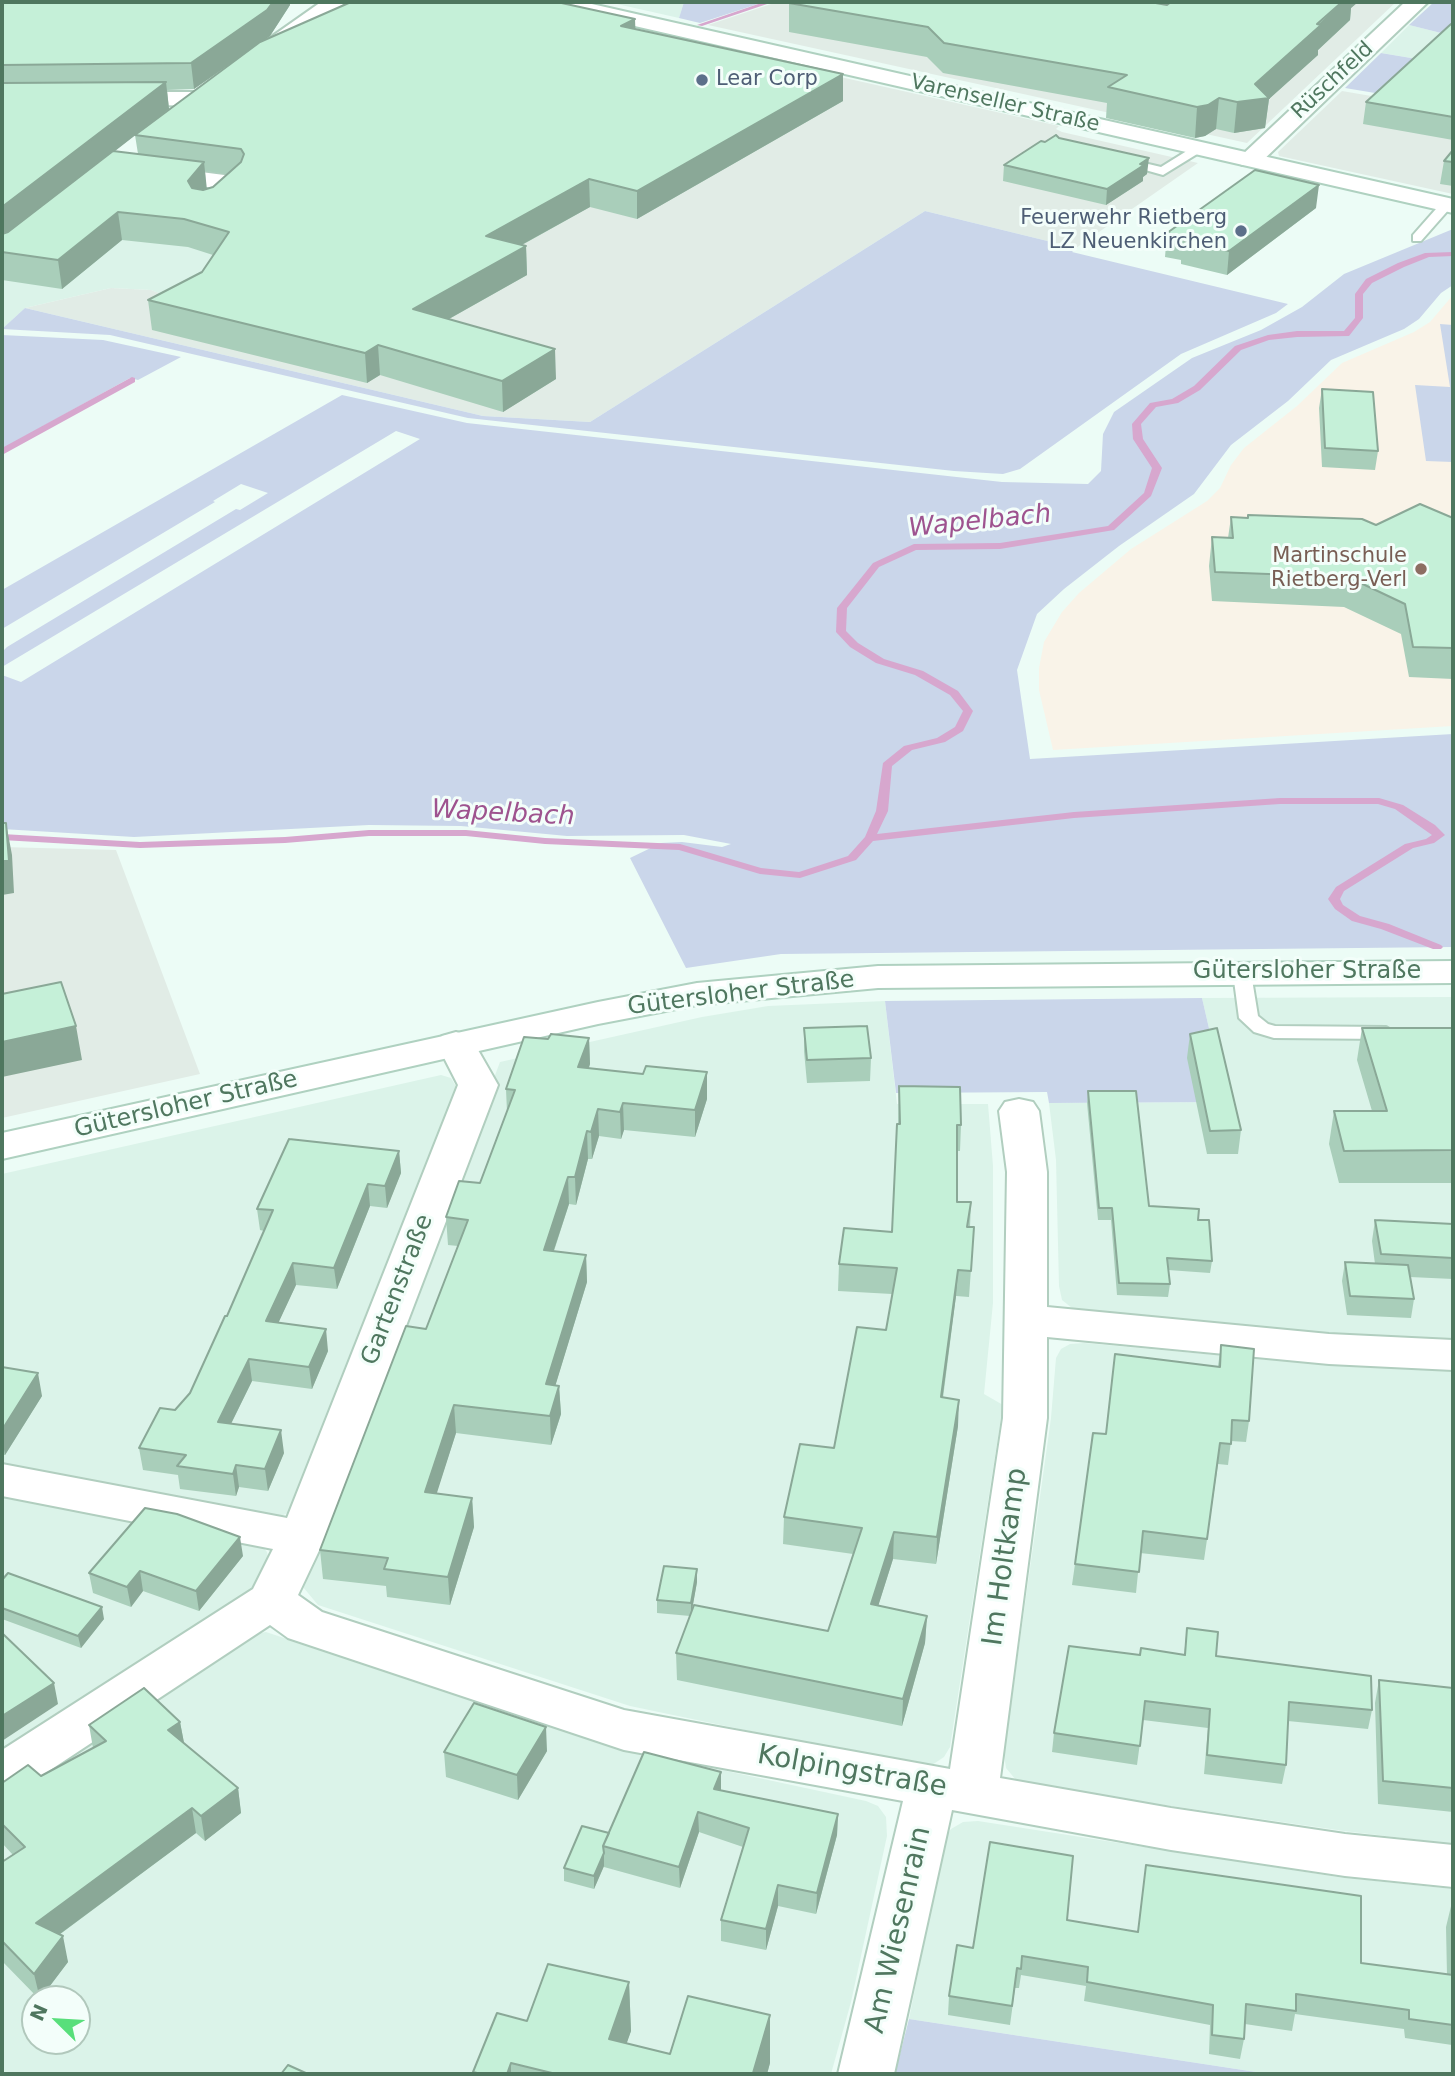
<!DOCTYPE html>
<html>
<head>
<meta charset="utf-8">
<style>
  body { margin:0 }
  #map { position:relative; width:1455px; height:2076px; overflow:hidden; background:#ecfcf6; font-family:"DejaVu Sans",sans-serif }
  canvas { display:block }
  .frame { position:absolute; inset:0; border:4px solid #4f775f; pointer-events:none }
  .north { position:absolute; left:21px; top:1985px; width:70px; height:70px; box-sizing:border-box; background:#f3fefa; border:2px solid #b1c8bc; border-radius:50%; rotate:294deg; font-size:19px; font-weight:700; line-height:28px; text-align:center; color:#4f775f }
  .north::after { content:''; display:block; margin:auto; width:24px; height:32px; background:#58df7b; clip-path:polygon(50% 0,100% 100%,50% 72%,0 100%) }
</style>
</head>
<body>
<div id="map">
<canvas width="1455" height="2076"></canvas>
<div class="frame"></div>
<div class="north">N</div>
</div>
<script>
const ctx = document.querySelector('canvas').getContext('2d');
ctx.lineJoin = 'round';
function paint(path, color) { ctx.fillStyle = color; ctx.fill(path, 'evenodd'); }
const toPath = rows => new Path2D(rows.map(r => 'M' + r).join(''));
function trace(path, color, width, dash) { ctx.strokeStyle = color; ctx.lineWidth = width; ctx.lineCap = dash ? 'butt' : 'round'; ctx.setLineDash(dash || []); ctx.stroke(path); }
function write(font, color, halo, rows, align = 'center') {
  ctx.font = font + ' "DejaVu Sans",sans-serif'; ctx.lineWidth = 6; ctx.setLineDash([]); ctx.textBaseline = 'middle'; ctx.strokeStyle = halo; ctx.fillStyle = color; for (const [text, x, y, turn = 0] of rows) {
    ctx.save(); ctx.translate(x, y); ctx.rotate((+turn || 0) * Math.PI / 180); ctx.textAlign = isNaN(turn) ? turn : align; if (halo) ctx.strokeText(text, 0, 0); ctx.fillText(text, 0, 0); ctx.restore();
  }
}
paint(toPath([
  [608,2,684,2,679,18],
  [1409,25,1453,36,1453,65,1381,53],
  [121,173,347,192,168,297,151,290,111,288,25,308,2,329,2,264],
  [1453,997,1453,1339,1329,1333,1087,1312,1072,1308,1062,1300,1059,1286,1056,1160,1049,1103,1226,1102,1202,998],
  [885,1001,897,1104,988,1104,993,1166,993,1303,984,1394,1003,1405,950,1747,944,1757,932,1765,917,1766,630,1706,318,1605,303,1587,500,1062,702,1017,768,1006],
  [441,1075,451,1078,458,1090,295,1510,267,1522,2,1471,2,1174],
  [1084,1343,1328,1365,1453,1371,1453,1844,1344,1831,1033,1786,1016,1780,1006,1768,1004,1754,1051,1418,1056,1358,1061,1349,1070,1344],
  [2,1493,248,1540,261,1545,267,1552,269,1561,246,1597,2,1758],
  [266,1632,610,1746,866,1801,878,1806,886,1817,887,1836,851,2002,831,2074,2,2074,2,1795,241,1636],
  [35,1999,77,1999,77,2041,35,2041],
  [978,1821,1338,1877,1453,1889,1453,2074,1269,2074,909,2019,945,1838,951,1829,963,1822]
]), '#dbf3e9');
paint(toPath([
  [350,2,481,2,564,15,1059,126,1056,129,1062,132,1198,163,1076,248,925,211,590,422,483,416,25,308,111,288,151,290,169,297,360,199,161,171,212,100],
  [777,2,1396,2,1247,143,708,25],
  [1342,91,1453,110,1453,194,1279,156,1278,152],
  [2,847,116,850,200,1074,2,1118]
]), '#e1ece6');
paint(toPath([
  [1453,295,1453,726,1053,750,1039,690,1039,668,1044,642,1062,612,1079,593,1131,549,1207,501,1220,488,1231,465,1244,448,1297,406,1342,363,1414,332,1430,322]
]), '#f9f3e8');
paint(toPath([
  [684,2,764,2,700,23,679,18],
  [1434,2,1453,2,1453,36,1409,25],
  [1381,53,1453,65,1453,106,1345,88],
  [925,211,1076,248,1072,252,1288,304,1276,313,1181,354,1020,469,1003,474,954,471,468,418,110,335,2,329,25,308,483,416,590,422],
  [1453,229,1453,285,1441,293,1419,319,1404,329,1331,360,1288,401,1231,445,1194,494,1119,546,1064,589,1037,614,1017,670,1030,759,1453,734,1453,947,781,954,686,968,630,858,661,843,682,842,722,847,731,844,684,835,567,836,461,826,369,825,134,837,2,829,2,675,21,682,420,439,396,431,2,667,2,652,7,647,236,509,240,510,268,493,241,484,213,501,215,502,2,629,2,590,342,395,467,423,1002,482,1088,484,1101,471,1103,434,1114,412,1192,358,1261,330,1302,307,1344,274],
  [1440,324,1453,325,1453,462,1426,461,1415,385,1450,387],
  [2,335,103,340,181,357,138,380,130,378,2,449],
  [1202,998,1226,1102,1049,1103,1047,1092,896,1093,885,1001],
  [909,2019,1269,2074,895,2074]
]), '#cad6ea');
paint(toPath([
  [764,2,773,2,702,26,697,25,764,2],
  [1453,252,1453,256,1429,257,1404,267,1372,283,1363,294,1363,318,1349,336,1297,337,1269,340,1241,350,1200,390,1178,403,1156,407,1141,424,1143,439,1162,468,1151,496,1114,530,1000,549,916,550,879,567,847,608,846,631,858,643,884,659,923,671,958,691,973,711,963,731,945,742,912,750,892,766,888,811,877,834,1074,812,1280,798,1379,798,1403,805,1435,825,1445,835,1434,843,1413,848,1344,891,1340,899,1343,905,1360,916,1389,924,1441,945,1443,947,1441,949,1433,949,1381,929,1352,921,1335,909,1328,899,1336,887,1405,844,1426,839,1432,835,1395,809,1378,804,1280,804,1074,818,873,841,856,860,800,878,760,874,679,850,545,844,466,836,369,836,285,843,140,848,2,840,2,834,140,842,285,837,369,830,466,830,545,838,680,844,761,868,799,872,848,856,865,837,876,811,883,763,904,746,937,738,955,727,963,711,950,695,915,675,876,663,850,647,836,632,837,608,873,563,914,544,1000,543,1108,526,1144,493,1152,468,1133,439,1132,424,1150,403,1172,399,1194,386,1235,346,1268,335,1297,331,1344,331,1355,318,1355,294,1366,279,1398,263,1425,253,1453,252],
  [132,377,135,378,135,382,2,455,2,448,132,377]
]), '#d7a7ce');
const service = toPath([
  [1198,144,1204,148,1202,151,1163,175,1117,162,1123,158,1161,167,1198,144],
  [1447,200,1453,204,1451,207,1421,241,1413,241,1413,235,1443,201,1447,200],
  [1242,967,1251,973,1258,1016,1268,1024,1275,1026,1386,1027,1396,1033,1386,1039,1274,1038,1254,1032,1239,1018,1233,973,1242,967]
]);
const minor = toPath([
  [321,2,346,2,273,57,257,57,254,52,257,47,321,2],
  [1405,2,1428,2,1258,165,1242,165,1238,160,1242,155,1405,2],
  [116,92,200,92,208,94,211,99,208,104,200,106,108,104,105,99,108,94,116,92],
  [154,166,232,176,241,178,244,183,214,213,205,215,196,213,193,208,213,188,145,178,142,173,145,168,154,166],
  [456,1032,470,1036,498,1085,325,1538,298,1595,322,1612,624,1710,950,1769,1003,1418,1007,1172,999,1111,1005,1102,1019,1099,1033,1102,1039,1111,1047,1172,1047,1307,1329,1334,1453,1340,1453,1370,1329,1364,1047,1337,1047,1418,1000,1778,1171,1808,1345,1834,1453,1845,1453,1887,1345,1876,1171,1850,952,1810,894,2074,838,2074,903,1801,624,1750,288,1638,270,1625,20,1790,2,1796,2,1750,253,1589,273,1549,2,1496,2,1464,287,1518,458,1085,437,1044,442,1036,456,1032]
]);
const secondary = toPath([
  [545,2,583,2,1453,199,1453,213,556,8,548,7,545,2],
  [1453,961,1453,983,878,988,697,1005,598,1024,2,1159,2,1133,598,1002,697,983,878,966,1453,961]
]);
trace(service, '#b1cebf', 4);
trace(minor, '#b1cebf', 4);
trace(secondary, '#afd1c0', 4);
paint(service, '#fff');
paint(minor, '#fff');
paint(secondary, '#fff');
paint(toPath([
  [2,2,290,5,270,36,261,42,463,2,565,2,565,4,635,19,635,29,843,101,637,219,590,207,522,245,526,246,527,275,449,319,556,379,503,412,380,375,367,383,152,330,148,300,202,272,213,255,188,247,122,240,62,289,2,280],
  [256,46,137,134,169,109,167,90,194,89],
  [135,135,138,154,114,151],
  [205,171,227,174,213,187,206,189],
  [1171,2,1358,2,1351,8,1350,20,1318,50,1318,55,1269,99,1265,128,1234,133,1216,129,1205,136,1195,138,1106,118,1107,103,943,73,927,57,789,32,789,3,1167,5],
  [1453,25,1453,140,1363,124,1366,102],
  [1059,138,1147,174,1143,177,1143,181,1106,205,1003,181,1004,165,1045,142],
  [1453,150,1453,186,1440,184,1444,161],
  [1316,208,1227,275,1181,264,1181,260,1165,257,1167,233],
  [1322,389,1378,451,1375,470,1322,467,1319,408],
  [1248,515,1376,525,1453,518,1453,679,1409,677,1401,634,1344,607,1212,601,1209,566,1212,537,1228,538,1231,517,1247,518],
  [804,1028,871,1058,870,1081,807,1083,804,1051],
  [1362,1028,1453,1028,1453,1183,1339,1183,1329,1144,1334,1111,1372,1111,1357,1060],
  [1190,1034,1241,1130,1238,1154,1207,1154,1187,1058],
  [589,1038,590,1064,589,1068,643,1074,707,1072,707,1099,695,1137,624,1130,621,1139,599,1136,592,1159,588,1159,576,1205,569,1204,554,1251,586,1255,587,1282,555,1386,559,1386,561,1414,551,1445,456,1433,436,1494,472,1498,474,1527,450,1605,387,1597,386,1586,323,1579,320,1550,426,1329,458,1246,448,1245,446,1217,480,1183,507,1112,506,1089,548,1039],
  [899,1086,961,1125,960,1151,957,1151,957,1202,971,1202,970,1227,974,1227,969,1297,956,1296,943,1398,958,1426,936,1564,893,1559,878,1606,927,1616,925,1643,902,1726,677,1680,676,1653,690,1616,657,1613,657,1600,697,1569,697,1582,692,1609,828,1631,853,1554,783,1544,784,1517,834,1448,886,1330,892,1294,838,1291,839,1264,892,1232,898,1124],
  [1088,1091,1149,1206,1198,1220,1212,1261,1210,1273,1168,1270,1170,1284,1168,1297,1117,1295,1111,1220,1098,1220,1087,1103],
  [399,1151,401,1173,387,1208,370,1206,337,1289,296,1285,278,1323,328,1351,312,1389,252,1381,231,1424,284,1453,268,1491,239,1487,236,1496,180,1489,178,1475,143,1470,139,1448,175,1410,190,1393,227,1316,264,1231,260,1230,257,1209],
  [1375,1220,1453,1224,1453,1279,1410,1277,1414,1299,1411,1318,1347,1315,1342,1281,1345,1262,1375,1264,1372,1241],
  [1221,1345,1249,1421,1246,1442,1231,1441,1228,1465,1218,1464,1204,1560,1140,1553,1136,1593,1072,1585,1075,1564,1106,1434,1218,1366],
  [2,1367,42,1396,5,1455,2,1455],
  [1453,1458,1453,1496,1451,1471],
  [243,1556,199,1611,143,1591,131,1607,93,1593,89,1573],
  [2,1580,104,1619,81,1648,2,1619],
  [1187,1628,1216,1656,1372,1710,1368,1729,1288,1721,1286,1765,1282,1784,1204,1774,1208,1728,1143,1720,1137,1765,1052,1752,1054,1733,1140,1655,1184,1655],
  [1379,1680,1453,1688,1453,1812,1378,1804,1375,1703],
  [180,1722,184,1743,238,1788,241,1813,205,1841,196,1833,59,1935,68,1962,40,1999,39,1999,2,1961,2,1862,13,1855,2,1843,2,1783,41,1776,93,1748,89,1725],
  [547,1751,518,1800,446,1777,444,1752],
  [721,1772,721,1790,838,1814,837,1835,816,1914,778,1906,766,1950,721,1941,721,1920,743,1847,699,1832,680,1888,604,1867,604,1866,594,1889,564,1881,564,1868,609,1833],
  [1452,1902,1453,1903,1453,2038,1452,2045,1405,2038,1404,2029,1295,2014,1292,2031,1245,2024,1244,2039,1240,2059,1209,2054,1210,2025,1084,2001,1086,1986,1021,1975,1019,1988,1015,1988,1010,2025,948,2015,949,1996,973,1948,1138,1932,1447,1975,1446,1927],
  [629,1982,631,2031,626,2044,670,2054,770,2015,770,2063,767,2074,473,2074,473,2072,527,2021]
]), '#a9ceba');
paint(toPath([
  [273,2,290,2,290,5,270,36,194,89,191,63],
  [1342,2,1358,2,1351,8,1350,20,1318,50,1318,55,1269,99,1265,128,1234,133,1237,102],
  [635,19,636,45,621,26],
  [843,74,843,101,637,219,637,191],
  [166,82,169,109,2,239,2,207],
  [1219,98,1216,129,1205,136,1195,138,1197,107],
  [1149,158,1147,174,1143,177,1143,181,1106,205,1107,189],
  [204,162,207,190,191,209,188,181],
  [589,179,590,207,487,264,486,236],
  [1319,185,1316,208,1227,275,1229,251],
  [118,212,122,240,62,289,58,260],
  [526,246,527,275,415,338,413,309],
  [378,345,380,375,367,383,365,353],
  [555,349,556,379,503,412,502,381],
  [6,823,12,855,14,893,2,895,2,861],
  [76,1026,82,1060,2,1077,2,1042],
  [589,1038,590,1064,579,1094,578,1067],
  [707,1072,707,1099,695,1137,695,1110],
  [623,1103,624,1130,621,1139,620,1112],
  [598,1109,599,1136,592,1159,591,1132],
  [587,1131,588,1159,576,1205,575,1177],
  [399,1151,401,1173,387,1208,385,1186],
  [568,1177,569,1204,545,1277,544,1250],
  [368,1184,370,1206,337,1289,334,1268],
  [586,1255,587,1282,547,1413,546,1384],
  [293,1263,296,1285,269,1343,266,1321],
  [958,1270,956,1296,939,1424,941,1397],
  [326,1329,328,1351,312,1389,309,1367],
  [249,1359,252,1381,221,1444,218,1422],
  [38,1373,42,1396,5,1455,2,1438,2,1430],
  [559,1386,561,1414,551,1445,550,1416],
  [959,1400,958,1426,936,1564,937,1537],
  [454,1405,456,1433,428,1521,425,1492],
  [281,1430,284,1453,268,1491,265,1469],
  [236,1465,239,1487,236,1496,233,1474],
  [472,1498,474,1527,450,1605,448,1577],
  [894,1532,893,1559,870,1632,871,1604],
  [240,1537,243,1556,199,1611,196,1591],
  [697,1569,697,1582,691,1616,691,1603],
  [140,1571,143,1591,131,1607,127,1587],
  [102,1607,104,1619,81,1648,78,1636],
  [927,1616,925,1643,902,1726,903,1699],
  [54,1683,58,1704,2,1741,2,1716],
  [180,1722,185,1748,168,1730],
  [546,1727,547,1751,518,1800,517,1775],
  [721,1772,721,1793,714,1789],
  [238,1788,241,1813,205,1841,201,1816],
  [192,1808,196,1833,41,1948,36,1923],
  [698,1812,699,1832,680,1888,679,1867],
  [838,1814,837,1835,816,1914,817,1893],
  [604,1853,604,1866,594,1889,594,1876],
  [778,1885,778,1906,766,1950,766,1929],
  [63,1936,68,1962,40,1999,34,1974],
  [629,1982,631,2031,616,2074,609,2039],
  [770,2015,770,2063,767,2074,753,2074],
  [511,2063,511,2074,507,2074]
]), '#8aa897');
const building = toPath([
  [2,2,273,2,267,10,191,63,2,65,2,2],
  [351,2,557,2,635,19,621,26,843,74,637,191,589,179,486,236,526,246,413,309,555,349,502,381,378,345,365,353,148,300,202,272,229,232,184,219,118,212,58,260,2,252,2,234,8,232,113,151,204,162,188,181,192,188,203,190,213,187,241,162,244,154,241,149,135,135,260,42,351,2],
  [791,2,1150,2,1167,5,1171,2,1342,2,1317,24,1321,25,1255,84,1269,98,1237,102,1219,98,1208,105,1197,107,1108,87,1127,75,944,43,928,27,789,3,791,2],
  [1451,24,1453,25,1453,117,1366,102,1451,24],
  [166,82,2,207,2,83,166,82],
  [1056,135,1059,138,1149,158,1140,164,1144,165,1107,189,1004,165,1041,141,1045,142,1056,135],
  [1453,150,1453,162,1444,161,1453,150],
  [1255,170,1319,185,1229,251,1183,240,1187,238,1167,233,1255,170],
  [1322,389,1373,392,1378,451,1325,448,1322,389],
  [1420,504,1453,518,1453,648,1413,647,1405,604,1348,577,1215,572,1212,537,1233,538,1231,517,1248,518,1248,515,1362,519,1376,525,1420,504],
  [2,823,6,823,9,861,2,861,2,823],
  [61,982,76,1026,2,1042,2,994,61,982],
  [867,1026,871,1058,807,1060,804,1028,867,1026],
  [1217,1028,1241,1130,1210,1131,1190,1034,1217,1028],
  [1362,1028,1453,1028,1453,1150,1344,1151,1334,1111,1387,1111,1362,1028],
  [551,1034,589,1038,578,1067,643,1074,646,1066,707,1072,695,1110,623,1103,620,1112,598,1109,591,1132,587,1131,575,1177,568,1177,544,1250,586,1255,546,1384,559,1386,550,1416,454,1405,425,1492,472,1498,448,1577,384,1569,388,1558,320,1550,406,1326,426,1329,468,1220,446,1217,459,1181,480,1183,515,1090,506,1089,524,1037,548,1039,551,1034],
  [899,1086,960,1087,961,1125,957,1125,957,1202,971,1202,967,1227,974,1227,971,1271,958,1270,941,1397,959,1400,937,1537,894,1532,871,1604,927,1616,903,1699,676,1653,694,1605,828,1631,862,1528,784,1517,800,1444,834,1448,857,1327,886,1330,897,1268,839,1264,844,1228,892,1232,897,1124,900,1124,899,1086],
  [1088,1091,1136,1091,1149,1206,1199,1209,1198,1220,1209,1220,1212,1261,1167,1258,1170,1284,1119,1283,1112,1208,1099,1208,1088,1091],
  [289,1139,399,1151,385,1186,368,1184,334,1268,293,1263,266,1321,326,1329,309,1367,249,1359,218,1422,281,1430,265,1469,236,1465,233,1474,177,1466,186,1455,139,1448,160,1408,175,1410,190,1393,225,1316,227,1316,273,1210,257,1209,289,1139],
  [1375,1220,1453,1224,1453,1258,1381,1254,1375,1220],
  [1345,1262,1408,1265,1414,1299,1350,1296,1345,1262],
  [1221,1345,1254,1349,1249,1421,1232,1420,1231,1444,1220,1443,1207,1539,1143,1531,1139,1572,1075,1564,1093,1433,1106,1434,1115,1354,1220,1367,1221,1345],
  [2,1367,38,1373,2,1430,2,1367],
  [145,1508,177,1514,240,1537,196,1591,140,1571,127,1587,89,1573,145,1508],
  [664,1566,697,1569,691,1603,657,1600,664,1566],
  [8,1573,102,1607,78,1636,2,1608,2,1580,8,1573],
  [1187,1628,1218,1632,1216,1656,1371,1676,1372,1710,1289,1702,1286,1765,1207,1755,1210,1709,1145,1701,1140,1746,1054,1733,1069,1646,1140,1655,1141,1648,1185,1655,1187,1628],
  [2,1633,54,1683,2,1716,2,1633],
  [1379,1680,1453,1688,1453,1788,1383,1781,1379,1680],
  [144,1688,180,1722,168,1730,238,1788,201,1816,192,1808,36,1923,63,1936,34,1974,2,1941,2,1862,25,1847,2,1824,2,1783,28,1765,41,1776,106,1741,89,1725,144,1688],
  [474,1703,546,1727,517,1775,444,1752,474,1703],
  [644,1752,721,1772,714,1789,838,1814,817,1893,778,1885,766,1929,721,1920,749,1828,698,1812,679,1867,603,1846,644,1752],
  [582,1826,609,1833,603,1846,604,1853,594,1876,564,1868,582,1826],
  [990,1842,1073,1856,1067,1920,1138,1932,1146,1865,1361,1896,1361,1963,1453,1975,1453,2025,1409,2019,1409,2010,1296,1994,1296,2011,1246,2004,1244,2039,1212,2035,1213,2005,1087,1982,1088,1967,1022,1956,1021,1969,1017,1968,1012,2006,949,1996,957,1945,973,1948,990,1842],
  [1452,1902,1453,1903,1453,1954,1452,1902],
  [548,1964,629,1982,609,2039,670,2054,688,1996,770,2015,753,2073,757,2074,556,2074,511,2063,507,2074,481,2074,473,2072,497,2013,527,2021,548,1964],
  [288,2065,308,2074,281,2074,288,2065]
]);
paint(building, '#c5f0d8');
trace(building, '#8aa897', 2);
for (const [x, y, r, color] of [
  [702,80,7,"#5c6f8a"],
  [1241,231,7,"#5c6f8a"],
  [1421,569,7,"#8d6e63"]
]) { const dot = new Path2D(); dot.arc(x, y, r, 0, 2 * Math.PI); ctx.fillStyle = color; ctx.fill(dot); trace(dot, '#f3fefa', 2.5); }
write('21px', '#4e5e75', '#f3fefa', [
  ["Lear Corp",716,80],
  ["Feuerwehr Rietberg",1227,219,"right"],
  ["LZ Neuenkirchen",1227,243,"right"]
], 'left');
write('21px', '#4f775f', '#f3fefa', [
  ["Rüschfeld",1333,81,-43],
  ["Varenseller Straße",1005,104,13]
]);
write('21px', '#785e54', '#f3fefa', [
  ["Martinschule",1407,557],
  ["Rietberg-Verl",1407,581]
], 'right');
write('24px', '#4f775f', '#f3fefa', [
  ["Gütersloher Straße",1307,972],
  ["Gütersloher Straße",741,994,-7],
  ["Gütersloher Straße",186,1105,-13],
  ["Gartenstraße",398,1290,-69]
]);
write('italic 26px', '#9e538f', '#f3fefa', [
  ["Wapelbach",980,522,-6],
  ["Wapelbach",503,814,3]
]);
write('28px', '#4f775f', '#f3fefa', [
  ["Im Holtkamp",1006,1557,-82],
  ["Kolpingstraße",852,1772,10],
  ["Am Wiesenrain",899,1930,-77]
]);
</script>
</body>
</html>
